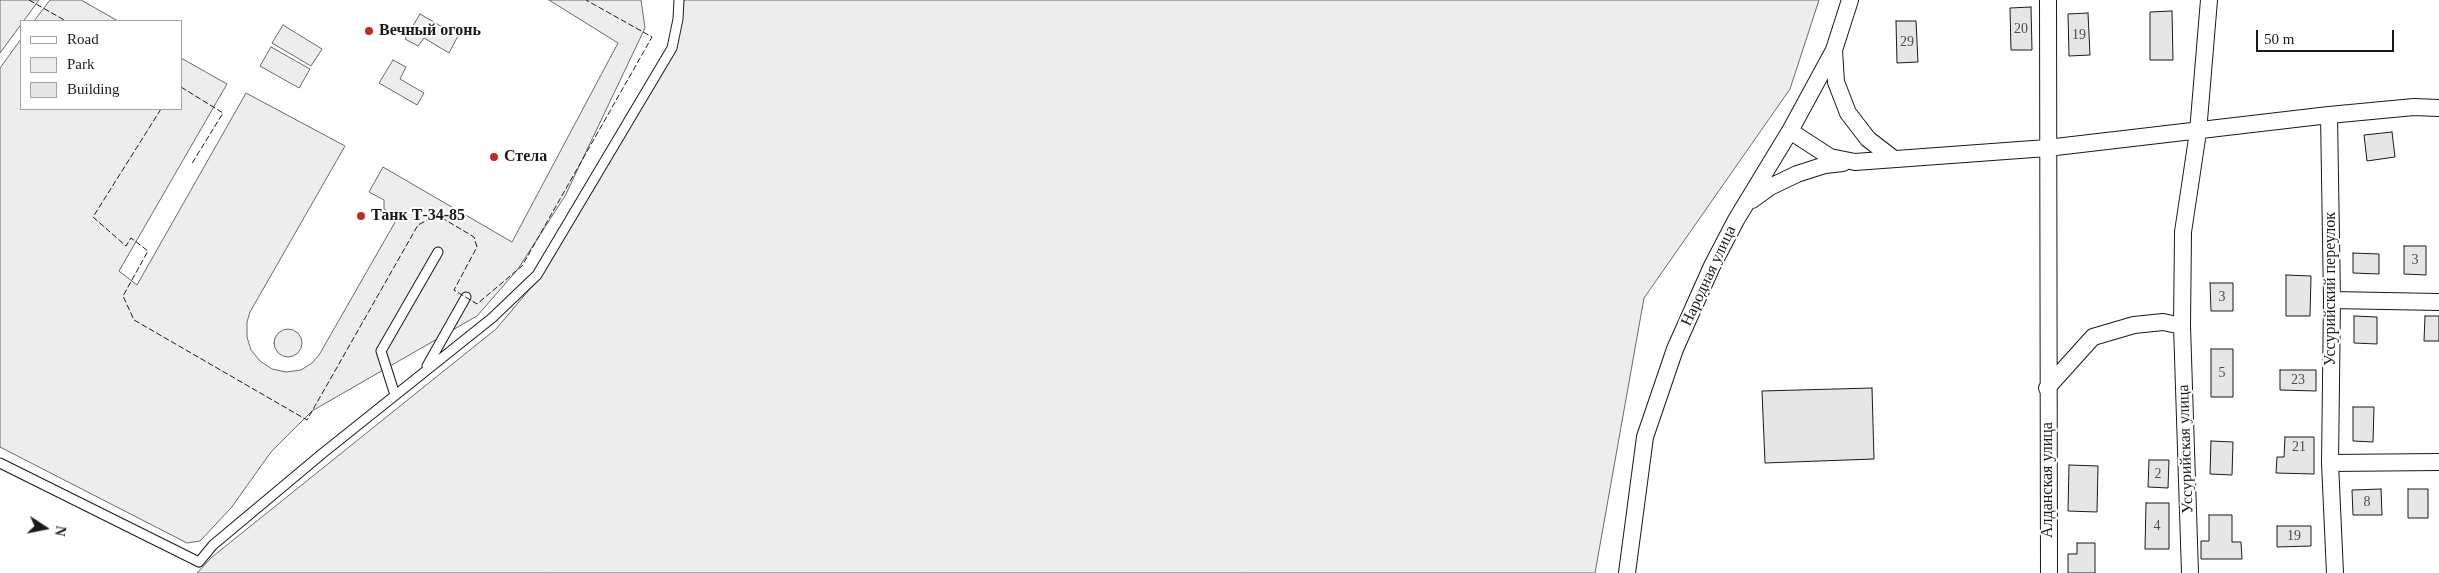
<!DOCTYPE html>
<html>
<head>
<meta charset="utf-8">
<style>
  body { margin:0 }
  #map { position:relative; width:2439px; height:573px; overflow:hidden; background:#fff; font-family:"Times New Roman",serif }
  canvas { display:block }
  .legend { position:absolute; left:20px; top:20px; width:162px; height:90px; box-sizing:border-box; background:#fff; border:1px solid #a3a3a3; margin:0; padding:6px 9px; list-style:none; font-size:15px; color:#1a1a1a }
  .legend li { display:flex; align-items:center; gap:10px; height:25px }
  .legend b { width:25px; border:1px solid #a3a3a3 }
  .north { position:absolute; left:20px; top:503px; width:50px; height:50px; -webkit-text-stroke:4px #fff; paint-order:stroke; rotate:101deg; font-size:14px; font-weight:700; line-height:20px; text-align:center; color:#1a1a1a }
  .north::after { content:''; display:block; margin:auto; width:18px; height:22px; background:#1a1a1a; clip-path:polygon(50% 0,100% 100%,50% 72%,0 100%) }
  .scale { position:absolute; left:2256px; top:30px; width:138px; height:22px; box-sizing:border-box; border:2px solid #1a1a1a; border-top:0; padding-left:6px; font-size:15px; line-height:18px; white-space:nowrap; color:#1a1a1a; -webkit-text-stroke:4px #fff; paint-order:stroke }
</style>
</head>
<body>
<div id="map">
<canvas width="2439" height="573"></canvas>
<ul class="legend">
<li><b style="height:6px;background:#fff"></b>Road</li>
<li><b style="height:14px;background:#ededed"></b>Park</li>
<li><b style="height:14px;background:#e6e6e6"></b>Building</li>
</ul>
<div class="north">N</div>
<div class="scale">50 m</div>
</div>
<script>
const ctx = document.querySelector('canvas').getContext('2d');
ctx.lineJoin = 'round';
function paint(path, color) { ctx.fillStyle = color; ctx.fill(path, 'evenodd'); }
const toPath = rows => new Path2D(rows.map(r => 'M' + r).join(''));
function trace(path, color, width, dash) { ctx.strokeStyle = color; ctx.lineWidth = width; ctx.lineCap = dash ? 'butt' : 'round'; ctx.setLineDash(dash || []); ctx.stroke(path); }
function write(font, color, halo, rows, align = 'center') {
  ctx.font = font + ' "Times New Roman",serif'; ctx.lineWidth = 4; ctx.setLineDash([]); ctx.textBaseline = 'middle'; ctx.strokeStyle = halo; ctx.fillStyle = color; for (const [text, x, y, turn = 0] of rows) {
    ctx.save(); ctx.translate(x, y); ctx.rotate((+turn || 0) * Math.PI / 180); ctx.textAlign = isNaN(turn) ? turn : align; if (halo) ctx.strokeText(text, 0, 0); ctx.fillText(text, 0, 0); ctx.restore();
  }
}
const green = toPath([
  [0,0,39,0,0,53,0,0],
  [50,0,81,0,118,21,34,21,50,0],
  [549,0,641,0,645,28,565,196,518,269,477,316,312,411,271,452,231,508,200,541,187,543,0,447,0,68,21,39,21,109,181,109,181,58,227,84,119,271,137,285,246,93,345,146,250,312,247,322,247,337,251,350,260,361,272,369,286,372,301,370,312,363,319,355,398,217,384,209,384,200,369,192,383,167,512,242,618,43,549,0],
  [684,0,1819,0,1790,89,1644,298,1595,573,197,573,212,557,496,329,540,277,677,38,684,0],
  [420,14,458,36,449,53,424,38,418,46,405,39,420,14],
  [283,25,322,49,311,66,272,43,283,25],
  [271,47,310,69,299,88,260,66,271,47],
  [393,60,406,67,400,79,424,93,417,105,379,83,393,60],
  '274 343a14 14 0 1 1 28 0a14 14 0 1 1-28 0Z'
]);
paint(green, '#ededed');
trace(green, '#6a6a6a', 1);
const building = toPath([
  [2031,7,2032,50,2011,50,2010,8,2031,7],
  [2172,11,2173,60,2150,60,2150,12,2172,11],
  [2088,13,2090,55,2069,56,2068,14,2088,13],
  [1896,21,1916,21,1918,62,1897,63,1896,21],
  [2392,132,2395,157,2367,161,2364,135,2392,132],
  [2404,246,2426,246,2426,275,2404,274,2404,246],
  [2353,253,2379,254,2379,274,2353,273,2353,253],
  [2286,275,2311,276,2310,316,2286,316,2286,275],
  [2210,283,2233,283,2233,311,2211,311,2210,283],
  [2354,316,2377,317,2377,344,2354,343,2354,316],
  [2425,316,2439,316,2439,341,2424,341,2425,316],
  [2211,349,2233,349,2233,397,2211,397,2211,349],
  [2280,370,2316,370,2316,391,2280,390,2280,370],
  [1872,388,1874,459,1765,463,1762,391,1872,388],
  [2353,407,2374,407,2373,442,2353,441,2353,407],
  [2285,437,2314,437,2314,474,2276,473,2277,457,2284,457,2285,437],
  [2211,441,2233,442,2232,475,2210,474,2211,441],
  [2149,460,2169,460,2168,488,2148,487,2149,460],
  [2069,465,2098,466,2097,512,2068,511,2069,465],
  [2381,489,2382,515,2353,515,2352,490,2381,489],
  [2408,489,2428,489,2428,518,2408,518,2408,489],
  [2146,503,2169,503,2169,549,2145,549,2146,503],
  [2209,515,2232,515,2232,542,2241,542,2242,559,2201,559,2201,541,2209,541,2209,515],
  [2277,526,2311,526,2311,546,2277,547,2277,526],
  [2077,543,2095,543,2095,573,2068,573,2068,554,2077,554,2077,543]
]);
paint(building, '#e6e6e6');
trace(building, '#1a1a1a', 1);
const service = toPath([
  [427,366,466,297],
  [395,395,381,351,438,252],
  [0,463,199,562,213,545,323,453,492,318,537,275,672,48,678,19,679,0]
]);
const minor = toPath([
  [2048,0,2049,573],
  [1834,50,1836,82,1848,113,1868,139,1894,159],
  [2329,115,2332,300,2330,463,2335,573],
  [1790,131,1830,157,1855,162,2047,148,2329,115,2414,107,2439,108],
  [1752,200,1770,187,1797,174,1825,165,1843,163],
  [2332,300,2439,302],
  [2047,388,2093,337,2134,325,2163,322,2182,326],
  [2330,463,2439,462],
  [1627,573,1645,437,1675,349,1712,266,1736,220,1790,131,1834,50,1850,0],
  [2190,573,2182,326,2183,232,2198,132,2209,0]
]);
trace(service, '#1a1a1a', 11);
trace(minor, '#1a1a1a', 18);
trace(service, '#fff', 9);
trace(minor, '#fff', 16);
trace(toPath([
  [29,0,66,21],
  [181,87,223,113,191,165],
  [161,109,93,217,126,246,131,238,148,251,123,296,134,320,307,420,418,225,437,215,474,237,477,247,454,290,477,304,522,266,652,37,586,0]
]), '#1a1a1a', 1, [6, 2.5]);
for (const [x, y, r, color] of [
  [369,31,5,"#c62828"],
  [494,157,5,"#c62828"],
  [361,216,5,"#c62828"]
]) { const dot = new Path2D(); dot.arc(x, y, r, 0, 2 * Math.PI); ctx.fillStyle = color; ctx.fill(dot); trace(dot, '#fff', 2); }
write('14px', '#4d4d4d', null, [
  ["20",2021,29],
  ["19",2079,35],
  ["29",1907,42],
  ["3",2415,260],
  ["3",2222,297],
  ["5",2222,373],
  ["23",2298,380],
  ["21",2299,447],
  ["2",2158,474],
  ["8",2367,502],
  ["4",2157,526],
  ["19",2294,536]
]);
write('bold 16px', '#1a1a1a', '#fff', [
  ["Вечный огонь",379,31],
  ["Стела",504,157],
  ["Танк Т-34-85",371,216]
], 'left');
write('16px', '#1a1a1a', '#fff', [
  ["Народная улица",1709,276,-65],
  ["Уссурийский переулок",2331,289,-90],
  ["Уссурийская улица",2186,449,-92],
  ["Алданская улица",2048,480,-90]
]);
</script>
</body>
</html>
